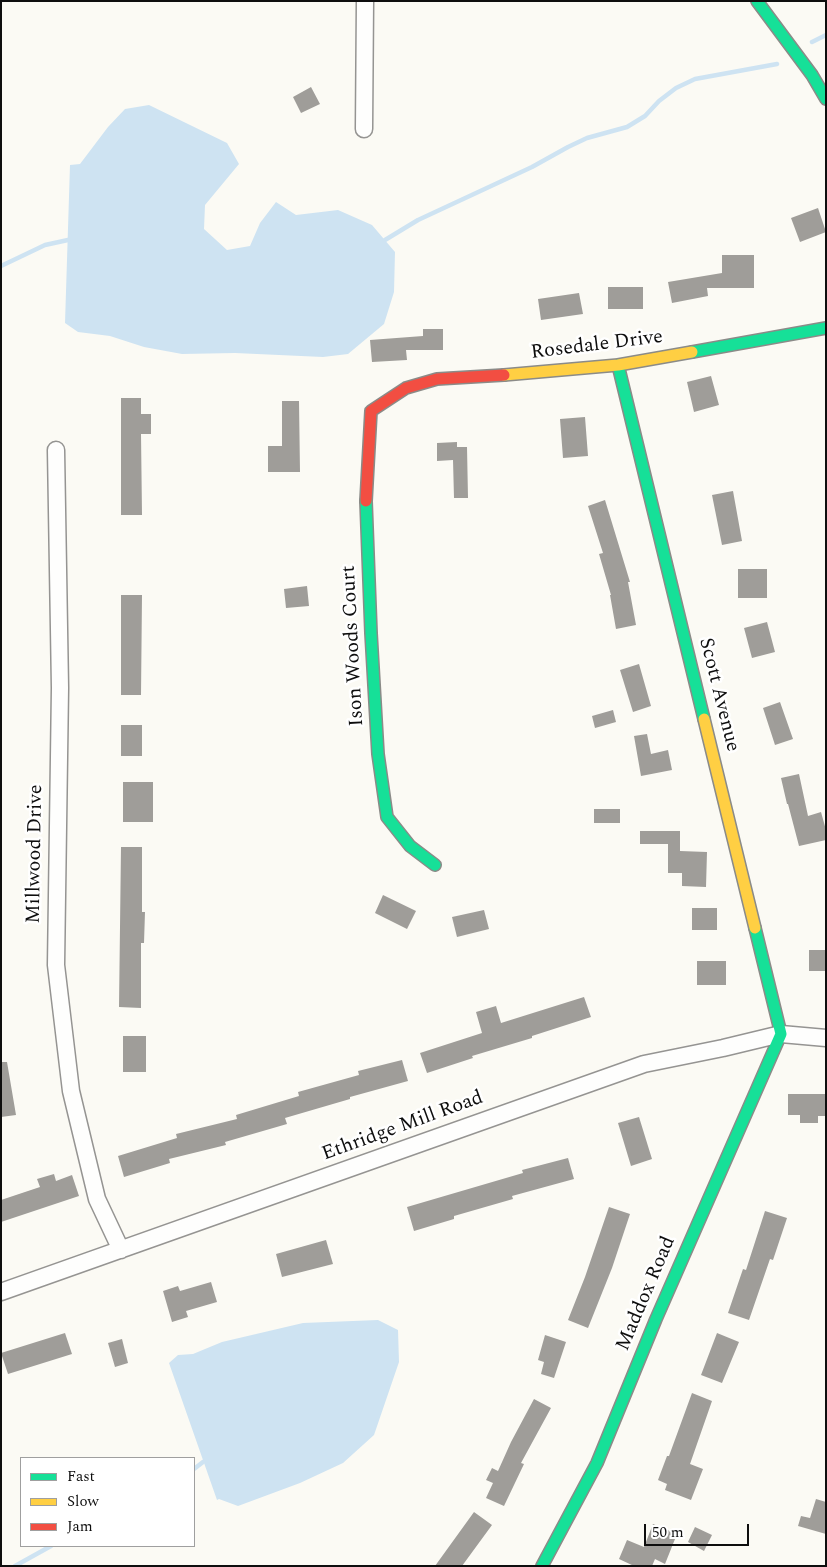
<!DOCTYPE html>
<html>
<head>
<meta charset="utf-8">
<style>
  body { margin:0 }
  #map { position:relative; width:827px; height:1567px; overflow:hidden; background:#fbfaf4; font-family:Spectral,serif }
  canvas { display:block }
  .frame { position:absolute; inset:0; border:2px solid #0e0e0e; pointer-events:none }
  .legend { position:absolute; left:20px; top:1457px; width:175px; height:90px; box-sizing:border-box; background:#fff; border:1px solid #9f9f9f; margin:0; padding:6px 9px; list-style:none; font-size:15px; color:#0e0e0e }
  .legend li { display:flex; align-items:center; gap:10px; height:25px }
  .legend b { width:25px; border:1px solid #9f9f9f }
  .scale { position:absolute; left:644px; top:1524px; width:105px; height:22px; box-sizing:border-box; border:2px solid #0e0e0e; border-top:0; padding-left:6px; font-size:15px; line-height:18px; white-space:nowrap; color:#0e0e0e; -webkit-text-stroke:4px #fff; paint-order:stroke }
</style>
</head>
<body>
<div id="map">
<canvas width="827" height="1567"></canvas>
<div class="frame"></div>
<ul class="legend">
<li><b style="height:6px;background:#16e098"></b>Fast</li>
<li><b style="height:6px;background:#ffcf43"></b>Slow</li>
<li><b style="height:6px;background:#f24e42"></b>Jam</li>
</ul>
<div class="scale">50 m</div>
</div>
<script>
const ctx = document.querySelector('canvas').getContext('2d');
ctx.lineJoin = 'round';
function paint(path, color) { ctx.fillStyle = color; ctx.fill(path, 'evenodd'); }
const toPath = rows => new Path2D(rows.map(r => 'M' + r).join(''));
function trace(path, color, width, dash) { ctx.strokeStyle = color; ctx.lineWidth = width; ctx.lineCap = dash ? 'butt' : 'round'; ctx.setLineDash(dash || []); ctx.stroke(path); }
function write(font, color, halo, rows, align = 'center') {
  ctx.font = font + ' Spectral,serif'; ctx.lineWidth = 5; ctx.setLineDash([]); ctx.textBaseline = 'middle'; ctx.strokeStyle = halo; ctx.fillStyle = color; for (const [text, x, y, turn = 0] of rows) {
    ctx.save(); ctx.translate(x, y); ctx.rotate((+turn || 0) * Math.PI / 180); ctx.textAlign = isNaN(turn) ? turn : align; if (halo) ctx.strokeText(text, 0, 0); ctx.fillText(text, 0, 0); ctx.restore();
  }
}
paint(toPath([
  [149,105,227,143,239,164,205,205,204,229,227,250,250,246,260,223,276,202,296,215,338,210,372,225,395,252,394,292,384,324,348,354,323,357,235,353,182,354,144,347,110,336,78,332,65,323,70,165,80,164,108,127,125,109],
  [378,1320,398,1330,399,1362,374,1435,343,1463,300,1483,238,1506,219,1499,217,1500,169,1363,178,1355,193,1354,222,1342,303,1323]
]), '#cee3f2');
trace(toPath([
  [812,42,826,35],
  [385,240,418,220,532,167,568,147,587,138,627,127,645,116,659,101,676,88,695,79,777,64],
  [1,266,45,245,68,240],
  [194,1469,203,1462],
  [15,1566,51,1546]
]), '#cee3f2', 4.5);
paint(toPath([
  [311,87,320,104,301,113,293,97],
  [818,208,826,232,800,242,791,218],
  [722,255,754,255,754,288,707,288,708,296,672,303,668,282,722,273],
  [608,287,643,287,643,309,608,309],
  [579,293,583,314,541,320,538,299],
  [423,329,443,329,443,350,406,350,407,360,372,362,370,340,423,336],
  [711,376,719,405,694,412,687,382],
  [121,398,141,398,141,414,151,414,151,434,141,434,142,515,121,515],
  [282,401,299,401,300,472,268,472,268,446,282,446],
  [585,417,588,456,563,458,560,419],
  [457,442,457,447,467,447,468,498,454,498,453,460,437,461,437,443],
  [733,491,742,541,722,545,712,495],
  [605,500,630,582,628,582,636,625,616,629,610,595,611,595,599,554,603,553,588,506],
  [738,569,767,569,767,598,738,598],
  [307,586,309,606,286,608,284,589],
  [121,595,142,595,141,695,121,695],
  [767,622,775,652,752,658,744,628],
  [639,664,651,706,633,712,620,670],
  [780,702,793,739,775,745,763,708],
  [613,710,616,722,595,728,592,716],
  [121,725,142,725,142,756,121,756],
  [647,734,651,754,668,750,672,770,641,776,634,736],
  [799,774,808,816,821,812,826,830,826,840,799,846,788,804,787,804,781,778],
  [123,782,153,782,153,822,123,822],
  [594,809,620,809,620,823,594,823],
  [640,831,680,831,680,851,707,852,706,887,682,886,682,873,668,873,668,844,640,844],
  [121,847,142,847,142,912,145,912,144,943,141,943,141,1008,119,1007],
  [383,895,416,911,407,929,375,913],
  [692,908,717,908,717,930,692,930],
  [484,910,489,929,457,937,452,917],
  [809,950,826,950,826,971,809,971],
  [697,961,726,961,726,985,697,985],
  [584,997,591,1017,532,1036,532,1038,472,1056,473,1058,427,1073,420,1053,482,1033,476,1012,496,1006,501,1023],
  [123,1036,146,1036,146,1072,123,1072],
  [402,1060,408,1081,350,1097,350,1099,285,1118,287,1124,225,1142,226,1145,169,1159,170,1163,124,1177,118,1156,177,1138,176,1134,237,1119,236,1115,299,1096,298,1092,359,1075,358,1071],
  [1,1062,7,1062,16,1115,1,1117],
  [788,1094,826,1094,826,1116,818,1116,818,1123,800,1123,800,1115,788,1115],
  [639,1117,652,1159,631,1166,618,1123],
  [568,1158,574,1179,512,1196,513,1199,454,1216,454,1219,414,1231,407,1207,523,1173,522,1170],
  [54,1174,56,1181,72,1175,79,1196,1,1222,1,1200,40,1187,37,1179],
  [609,1207,630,1214,612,1268,588,1328,568,1320,585,1277],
  [765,1211,787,1218,773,1260,770,1259,749,1320,728,1313,743,1269,746,1270],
  [326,1240,333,1264,282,1277,276,1254],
  [211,1282,217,1302,186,1311,188,1317,172,1322,163,1291,178,1286,180,1291],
  [65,1333,72,1354,8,1374,1,1353],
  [717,1333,739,1342,722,1383,701,1375],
  [545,1335,566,1342,554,1378,541,1374,544,1362,538,1360],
  [122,1339,128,1363,115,1367,108,1343],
  [692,1393,712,1401,690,1464,703,1469,691,1500,665,1490,667,1484,658,1480,667,1456,669,1456],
  [534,1399,551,1408,521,1463,524,1464,504,1506,486,1498,493,1483,486,1480,492,1468,498,1471,511,1442],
  [816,1499,826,1502,826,1534,798,1526,801,1516,810,1518],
  [474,1512,492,1525,462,1566,435,1566],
  [653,1524,677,1534,665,1564,655,1559,652,1566,634,1566,619,1559,627,1540,644,1547],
  [695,1527,712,1535,704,1551,688,1542]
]), '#9f9d99');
const street = toPath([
  [364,129,365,1],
  [56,450,60,688,56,965,71,1091,97,1199,121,1250],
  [1,1292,644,1064,723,1048,781,1034,826,1038]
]);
const fast = toPath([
  [757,1,812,75,826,99],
  [692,352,826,328],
  [618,365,704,719],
  [366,501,371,633,378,754,387,817,410,846,435,865],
  [542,1566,597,1463,656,1319,781,1034,755,928]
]);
const slow = toPath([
  [504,375,618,365,692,352],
  [704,719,755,928]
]);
const jam = toPath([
  [366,501,371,411,406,388,437,379,504,375]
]);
trace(street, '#959492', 19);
trace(fast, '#8b8b88', 14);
trace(slow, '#8b8b88', 14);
trace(jam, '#8b8b88', 14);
trace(street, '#fefefd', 16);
trace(fast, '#16e098', 11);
trace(slow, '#ffcf43', 11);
trace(jam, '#f24e42', 11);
write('20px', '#0e0e0e', '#fff', [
  ["Rosedale Drive",597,346,-7],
  ["Ison Woods Court",354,646,-93],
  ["Scott Avenue",718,695,76],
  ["Millwood Drive",36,854,-89],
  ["Ethridge Mill Road",403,1127,-20],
  ["Maddox Road",647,1294,-67]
]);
</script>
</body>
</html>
